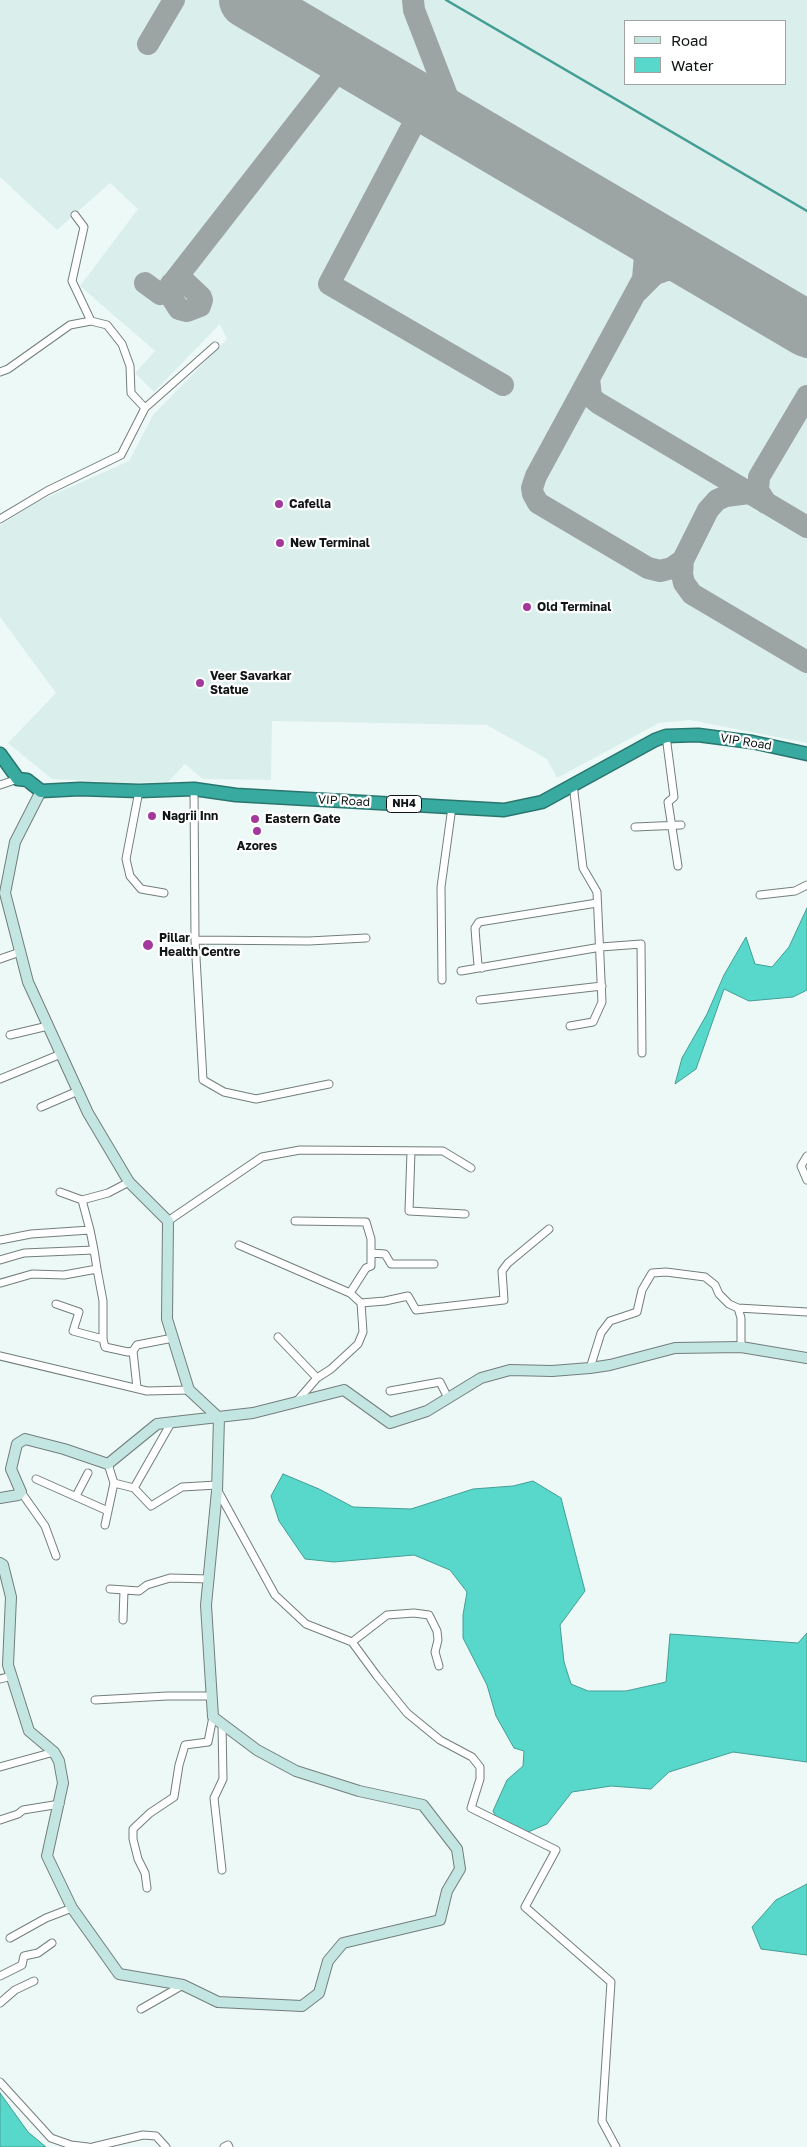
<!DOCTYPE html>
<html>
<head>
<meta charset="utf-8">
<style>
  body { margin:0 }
  #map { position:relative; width:807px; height:2147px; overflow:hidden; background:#edf9f7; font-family:"Golos Text",sans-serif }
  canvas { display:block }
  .legend { position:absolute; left:624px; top:20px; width:162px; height:65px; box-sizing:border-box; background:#fff; border:1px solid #a0a1a1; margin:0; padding:6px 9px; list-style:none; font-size:15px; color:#111515 }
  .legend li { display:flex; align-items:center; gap:10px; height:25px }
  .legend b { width:25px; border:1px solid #a0a1a1 }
</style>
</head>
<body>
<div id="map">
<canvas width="807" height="2147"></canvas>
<ul class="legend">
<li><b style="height:6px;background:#c3e6e2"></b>Road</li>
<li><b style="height:14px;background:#58d8cb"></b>Water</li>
</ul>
</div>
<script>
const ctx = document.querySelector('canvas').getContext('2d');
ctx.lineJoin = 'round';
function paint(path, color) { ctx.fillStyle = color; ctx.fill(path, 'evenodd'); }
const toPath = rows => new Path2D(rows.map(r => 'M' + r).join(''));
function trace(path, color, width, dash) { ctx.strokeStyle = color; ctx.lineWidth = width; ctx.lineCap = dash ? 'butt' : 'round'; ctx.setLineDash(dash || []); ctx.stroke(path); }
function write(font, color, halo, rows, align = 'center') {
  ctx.font = font + ' "Golos Text",sans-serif'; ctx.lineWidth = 4.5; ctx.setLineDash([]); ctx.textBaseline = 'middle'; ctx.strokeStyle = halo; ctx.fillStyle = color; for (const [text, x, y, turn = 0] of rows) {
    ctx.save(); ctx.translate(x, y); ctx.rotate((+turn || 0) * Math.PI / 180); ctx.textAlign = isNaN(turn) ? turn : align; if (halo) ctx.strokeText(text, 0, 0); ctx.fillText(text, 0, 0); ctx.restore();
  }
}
paint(toPath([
  [0,0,807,0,807,743,690,720,659,723,557,778,547,759,487,725,272,721,271,780,203,779,185,764,168,782,132,783,52,779,8,743,56,693,0,617,0,525,37,502,129,461,153,415,227,339,220,324,154,392,135,373,155,351,80,286,138,209,110,183,57,230,0,177],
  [626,21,786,21,786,84,626,84]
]), '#daefec');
const water = toPath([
  [807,908,807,990,793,997,749,1001,724,989,696,1069,675,1084,682,1058,707,1014,724,975,746,937,755,964,772,967,789,947,807,908],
  [283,1474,319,1489,353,1507,411,1509,473,1489,513,1486,533,1481,561,1498,585,1591,560,1625,564,1662,571,1684,588,1691,626,1691,666,1682,670,1634,798,1643,807,1633,807,1762,733,1752,669,1772,651,1789,611,1786,572,1792,547,1824,528,1832,496,1817,493,1811,507,1780,523,1766,524,1751,514,1748,496,1716,487,1685,463,1638,463,1615,467,1592,450,1570,414,1555,334,1562,305,1559,279,1521,271,1496,283,1474],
  [807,1884,807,1955,761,1949,752,1927,776,1900,807,1884],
  [0,2093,28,2132,46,2147,0,2147,0,2093]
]);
paint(water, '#58d8cb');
trace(water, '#439e94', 1);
trace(toPath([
  [446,0,807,211]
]), '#439e94', 2.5);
trace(toPath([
  [413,0,414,10,458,124],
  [148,44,174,0],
  [424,104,329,284,503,385],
  [639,230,645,255,643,279,536,476,532,488,533,494,538,503,648,568,660,571,672,568,683,560],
  [145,283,160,294,167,290,344,63,353,62],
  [171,284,172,298,179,309,187,311,200,306,202,300,201,297,183,280,181,276,181,272],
  [637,292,655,274,681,265,695,263],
  [793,320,807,347],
  [589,378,591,397,598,403,807,527],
  [749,493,726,496,717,500,708,510,683,560,682,574,684,583,692,594,807,662],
  [766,503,758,490,759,477,807,396]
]), '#9ca4a4', 22);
trace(toPath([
  [247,0,807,329]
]), '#9ca4a4', 56);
const street = toPath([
  [75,215,84,227,72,281,91,321],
  [0,372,8,369,70,325,91,321,107,325,122,344,130,366,131,393,145,408],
  [0,519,47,491,121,455,145,408,215,346],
  [666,736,674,797,668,802,678,866],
  [0,785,18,779],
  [194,789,195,940,203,1080,224,1092,256,1099,329,1084],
  [139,791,126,859,130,876,141,889,164,893],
  [635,827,681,825],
  [760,895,795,891,807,885],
  [195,940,309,941,366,938],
  [0,959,20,952],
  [482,968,478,965,476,942,475,928,479,922,597,903],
  [461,971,601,947,641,944,642,1053],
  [442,980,441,887,452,807],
  [480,1000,602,986],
  [570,1026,593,1022,602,1002,597,892,583,868,573,784],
  [10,1035,48,1026],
  [0,1079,61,1054],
  [41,1107,78,1091],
  [411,1151,409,1211,465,1214],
  [807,1156,801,1166,807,1180],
  [60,1192,82,1200,108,1193,129,1182],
  [168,1221,262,1157,300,1150,443,1151,471,1168],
  [295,1221,366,1222,371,1239,371,1266,366,1268,350,1293,361,1303,363,1332,358,1344,331,1369,317,1378,297,1401],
  [0,1240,31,1234,90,1230,82,1200],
  [239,1245,350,1293],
  [371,1253,385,1254,391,1264,434,1264],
  [0,1260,24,1253,94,1250,90,1230],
  [97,1269,103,1301,103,1339,105,1347,128,1352,133,1351,137,1345,173,1338],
  [1,1283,32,1274,64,1275,97,1269,94,1250],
  [361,1303,385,1301,408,1296,416,1310,504,1300,502,1271,508,1263,549,1229],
  [56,1304,79,1312,73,1331,103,1339],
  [738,1308,807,1312],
  [278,1337,317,1378],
  [133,1351,137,1388],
  [0,1356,147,1391,189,1390],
  [590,1368,601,1333,610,1321,637,1312,642,1290,652,1273,666,1272,705,1277,715,1285,719,1294,729,1304,738,1308,741,1318,741,1347],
  [390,1391,440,1382,448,1398],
  [108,1464,114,1483,134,1488,171,1423],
  [36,1479,108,1511],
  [134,1488,151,1506,182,1487,217,1485],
  [218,1491,275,1595,306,1624,352,1642,377,1676,407,1713,440,1740,472,1757,480,1767,480,1779,471,1808,556,1850,525,1907,611,1982,602,2121,616,2147],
  [21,1492,45,1526,56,1556],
  [76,1496,88,1473],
  [105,1525,114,1483],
  [110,1589,139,1591,147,1585,170,1578,209,1579],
  [123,1620,124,1590],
  [352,1642,387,1615,414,1613,429,1615,437,1631,438,1640,435,1652,439,1666],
  [0,1679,12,1676],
  [95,1700,167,1696,211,1696],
  [0,1767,54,1752],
  [0,1820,18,1814,23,1810,60,1804],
  [222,1870,214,1798,223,1779,222,1724],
  [147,1888,145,1873,138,1859,133,1839,133,1829,150,1813,174,1797,179,1765,185,1745,208,1742,213,1717],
  [10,1938,46,1918,72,1908],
  [0,1976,22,1965,24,1956,38,1953,52,1943],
  [0,2003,15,1990,34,1981],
  [141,2009,183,1985],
  [0,2082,51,2138,71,2145,88,2147],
  [93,2147,143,2135,156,2136,166,2147],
  [224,2147,228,2145,229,2147]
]);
const secondary = toPath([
  [0,1498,18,1495,21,1492,11,1469,17,1444,25,1439,64,1449,108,1464,157,1424,253,1413,344,1390,390,1423,427,1411,481,1378,510,1370,552,1371,590,1368,610,1365,675,1348,741,1347,807,1358],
  [0,1563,3,1565,11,1597,8,1665,29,1731,54,1752,59,1761,63,1783,47,1856,72,1908,119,1974,183,1985,218,2002,302,2006,319,1993,328,1961,343,1943,440,1920,447,1891,460,1869,457,1849,423,1805,359,1791,296,1771,257,1750,213,1717,206,1605,217,1491,219,1418,189,1390,167,1319,168,1221,129,1182,88,1113,28,982,5,893,15,842,41,791]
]);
const highway = toPath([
  [0,754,18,779,27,780,41,791,80,789,139,791,194,789,236,795,504,810,542,802,655,740,666,736,698,735,752,742,807,754]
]);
trace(street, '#737e7c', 9);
trace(secondary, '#737e7c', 12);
trace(highway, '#2a766f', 15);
trace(street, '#fff', 7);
trace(secondary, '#c3e6e2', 10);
trace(highway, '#38aaa0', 12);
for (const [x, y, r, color] of [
  [279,504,5,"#a2399b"],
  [280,543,5,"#a2399b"],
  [527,607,5,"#a2399b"],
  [200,683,5,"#a2399b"],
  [152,816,5,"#a2399b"],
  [255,819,5,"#a2399b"],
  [257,831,5,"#a2399b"],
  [148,945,6,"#a2399b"]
]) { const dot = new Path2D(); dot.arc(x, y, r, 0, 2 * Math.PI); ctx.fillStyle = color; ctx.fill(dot); trace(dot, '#fff', 2); }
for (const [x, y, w] of [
  [404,804,35]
]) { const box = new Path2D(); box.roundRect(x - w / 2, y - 8.5, w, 17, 4); ctx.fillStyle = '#fff'; ctx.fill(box); trace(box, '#111515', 1); }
write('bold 11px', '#111515', null, [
  ["NH4",404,804]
]);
write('bold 12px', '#111515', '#fff', [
  ["Cafella",289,504],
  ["New Terminal",290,543],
  ["Old Terminal",537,607],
  ["Veer Savarkar",210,676],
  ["Statue",210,690],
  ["Nagrii Inn",162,816],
  ["Eastern Gate",265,819],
  ["Azores",257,846,"center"],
  ["Pillar",159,938],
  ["Health Centre",159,952]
], 'left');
write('12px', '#111515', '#fff', [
  ["VIP Road",746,742,9],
  ["VIP Road",344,801,3]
]);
</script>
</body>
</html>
